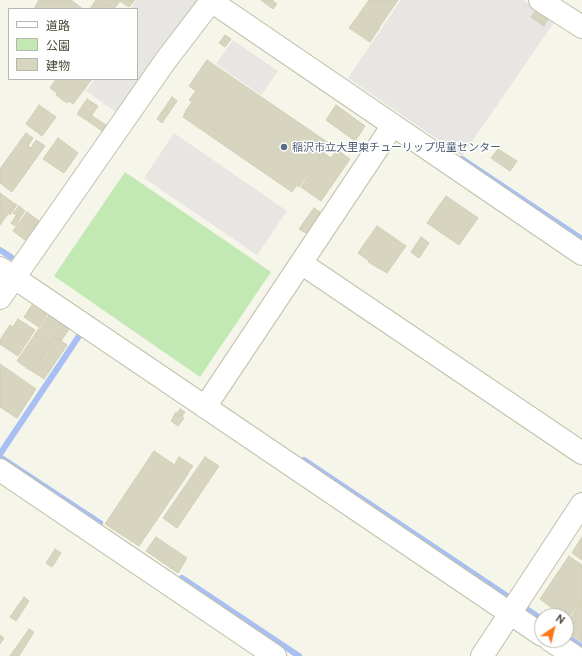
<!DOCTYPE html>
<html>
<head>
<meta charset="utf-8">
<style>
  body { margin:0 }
  #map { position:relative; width:582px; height:656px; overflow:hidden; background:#f5f5ea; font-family:Ubuntu,"Noto Sans JP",sans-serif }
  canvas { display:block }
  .legend { position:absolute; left:8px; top:8px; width:130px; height:72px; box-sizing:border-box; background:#fff; border:1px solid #b7b6af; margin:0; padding:5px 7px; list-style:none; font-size:12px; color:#4a4838 }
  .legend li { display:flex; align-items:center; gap:8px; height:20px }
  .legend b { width:20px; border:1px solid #b7b6af }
  .north { position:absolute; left:534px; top:608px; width:40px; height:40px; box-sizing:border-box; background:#fff; border:1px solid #b7b6af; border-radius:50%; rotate:35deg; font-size:11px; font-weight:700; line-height:16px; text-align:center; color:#4a4838 }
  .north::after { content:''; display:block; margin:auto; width:14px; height:18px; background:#fc791b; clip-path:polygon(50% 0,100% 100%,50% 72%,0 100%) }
</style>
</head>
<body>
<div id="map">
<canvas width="582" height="656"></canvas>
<ul class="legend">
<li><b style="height:5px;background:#fff"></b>道路</li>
<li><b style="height:11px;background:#c2e9b3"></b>公園</li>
<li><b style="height:11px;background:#d7d4c0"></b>建物</li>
</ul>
<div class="north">N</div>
</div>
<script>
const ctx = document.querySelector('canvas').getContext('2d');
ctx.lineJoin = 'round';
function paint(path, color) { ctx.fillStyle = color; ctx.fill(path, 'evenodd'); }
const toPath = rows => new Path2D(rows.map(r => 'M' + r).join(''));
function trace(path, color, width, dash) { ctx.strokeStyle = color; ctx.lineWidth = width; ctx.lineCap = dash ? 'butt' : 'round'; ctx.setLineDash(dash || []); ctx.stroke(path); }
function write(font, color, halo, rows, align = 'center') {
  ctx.font = font + ' Ubuntu,"Noto Sans JP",sans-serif'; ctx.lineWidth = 3; ctx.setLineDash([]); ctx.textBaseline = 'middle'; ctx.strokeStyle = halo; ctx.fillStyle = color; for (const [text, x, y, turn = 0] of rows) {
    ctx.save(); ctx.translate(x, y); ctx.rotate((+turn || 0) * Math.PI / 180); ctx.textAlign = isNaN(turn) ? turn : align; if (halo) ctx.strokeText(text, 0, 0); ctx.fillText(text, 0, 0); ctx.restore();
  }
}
paint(toPath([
  [125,172,271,272,200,377,54,276]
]), '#c2e9b3');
paint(toPath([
  [137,0,200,0,160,50,116,112,86,91,95,79,137,79,137,9,130,9],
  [401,0,523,0,555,21,462,156,348,78],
  [233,40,278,71,261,95,216,64],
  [174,133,287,211,257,255,144,178]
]), '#e7e6e2');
trace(toPath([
  [462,159,582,239],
  [0,250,11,257],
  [0,454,79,336],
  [0,457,100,523],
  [304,460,510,598],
  [182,578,299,656],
  [522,606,540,618],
  [566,636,582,647]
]), '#a7bff2', 6);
const building = toPath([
  [39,0,71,0,83,9,34,9,39,0],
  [96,0,100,0,113,9,90,9,96,0],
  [102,0,135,0,129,7,120,1,114,9,102,0],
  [261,0,272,0,277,4,273,9,261,0],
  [369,0,398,0,380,26,360,13,369,0],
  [536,10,548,19,544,26,531,17,536,10],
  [360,13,380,27,370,42,349,28,360,13],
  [225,35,231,39,225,47,219,43,225,35],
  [207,60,330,144,299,187,186,110,192,102,189,100,196,91,189,86,207,60],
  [56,79,92,79,73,104,69,101,67,103,56,95,57,93,50,88,56,79],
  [172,97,177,101,162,123,157,119,172,97],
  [87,99,98,106,88,121,77,114,87,99],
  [39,105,56,117,42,136,26,124,39,105],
  [336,105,365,126,355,141,326,120,336,105],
  [186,111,296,186,292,192,183,117,186,111],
  [92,116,106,125,102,131,88,121,92,116],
  [26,133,33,138,28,146,31,148,36,140,45,146,12,192,0,183,0,169,26,133],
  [58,138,78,153,64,173,43,159,58,138],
  [498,149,517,161,510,171,491,158,498,149],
  [337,150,350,159,321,201,301,187,324,153,331,158,337,150],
  [0,193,15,204,0,225,0,193],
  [446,196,478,218,459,245,427,223,446,196],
  [15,204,17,205,10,215,8,213,15,204],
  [19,206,25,211,20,218,13,213,19,206],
  [314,208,320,212,306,233,299,229,314,208],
  [27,212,39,221,25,240,13,231,27,212],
  [16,216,20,219,15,226,11,223,16,216],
  [377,226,406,246,387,273,368,262,369,261,358,253,377,226],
  [421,237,429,243,419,258,411,252,421,237],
  [32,305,47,315,39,327,24,317,32,305],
  [49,315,69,329,61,341,41,326,49,315],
  [18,319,35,330,18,356,0,344,0,340,10,325,13,327,18,319],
  [40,327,54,337,31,371,17,361,40,327],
  [55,337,67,345,44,379,32,371,55,337],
  [0,364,36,389,17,418,0,407,0,364],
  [180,409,185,412,182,416,178,412,180,409],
  [176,412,184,418,178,426,171,421,176,412],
  [154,451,188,474,139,546,105,524,154,451],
  [179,457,193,466,188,473,175,464,179,457],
  [205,457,219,466,177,528,163,518,205,457],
  [156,537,187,558,178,573,146,551,156,537],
  [582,537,582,560,572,553,582,537],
  [55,549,61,553,52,567,46,563,55,549],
  [569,556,582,565,582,598,566,621,566,616,558,616,553,613,555,610,540,599,569,556],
  [24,597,29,601,16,621,10,617,24,597],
  [582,599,582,642,566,631,569,625,567,624,582,599],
  [29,629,34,632,19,656,10,656,29,629],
  [0,635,4,638,0,644,0,635]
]);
paint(building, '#d7d4c0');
trace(building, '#d2ceb3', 1);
const minor = toPath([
  [540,0,582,27],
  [211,1,582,254],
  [301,263,582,453],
  [0,268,542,635],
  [0,298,166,60,212,0],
  [205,407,393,125],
  [0,470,275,656],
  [550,640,574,656],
  [482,656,582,504]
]);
trace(minor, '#c1c0ad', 24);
trace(minor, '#fff', 22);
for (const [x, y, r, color] of [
  [284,147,4,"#5c6f8a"]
]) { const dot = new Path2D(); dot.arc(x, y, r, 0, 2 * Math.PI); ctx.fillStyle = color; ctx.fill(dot); trace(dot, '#fff', 1.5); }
write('11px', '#4e5e75', '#fff', [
  ["稲沢市立大里東チューリップ児童センター",292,147]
], 'left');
</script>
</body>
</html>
